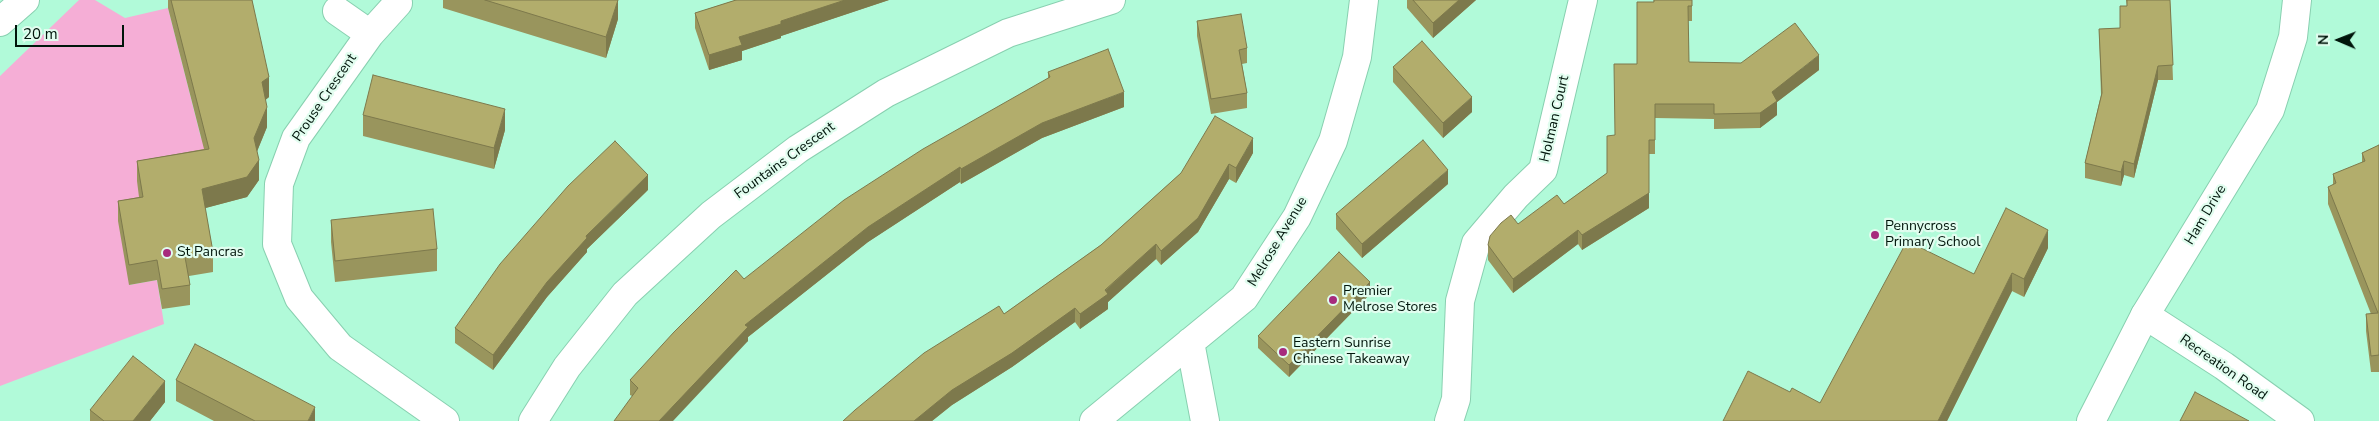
<!DOCTYPE html>
<html>
<head>
<meta charset="utf-8">
<style>
  body { margin:0 }
  #map { position:relative; width:2379px; height:421px; overflow:hidden; background:#b1fad9; font-family:"Nunito Sans",sans-serif }
  canvas { display:block }
  .north { position:absolute; left:2314px; top:15px; width:50px; height:50px; -webkit-text-stroke:4px #e1fdef; paint-order:stroke; rotate:271deg; font-size:14px; font-weight:700; line-height:20px; text-align:center; color:#00150b }
  .north::after { content:''; display:block; margin:auto; width:18px; height:22px; background:#00150b; clip-path:polygon(50% 0,100% 100%,50% 72%,0 100%) }
  .scale { position:absolute; left:15px; top:25px; width:109px; height:22px; box-sizing:border-box; border:2px solid #00150b; border-top:0; padding-left:6px; font-size:15px; line-height:18px; white-space:nowrap; color:#00150b; -webkit-text-stroke:4px #e1fdef; paint-order:stroke }
</style>
</head>
<body>
<div id="map">
<canvas width="2379" height="421"></canvas>
<div class="north">N</div>
<div class="scale">20 m</div>
</div>
<script>
const ctx = document.querySelector('canvas').getContext('2d');
ctx.lineJoin = 'round';
function paint(path, color) { ctx.fillStyle = color; ctx.fill(path, 'evenodd'); }
const toPath = rows => new Path2D(rows.map(r => 'M' + r).join(''));
function trace(path, color, width, dash) { ctx.strokeStyle = color; ctx.lineWidth = width; ctx.lineCap = dash ? 'butt' : 'round'; ctx.setLineDash(dash || []); ctx.stroke(path); }
function write(font, color, halo, rows, align = 'center') {
  ctx.font = font + ' "Nunito Sans",sans-serif'; ctx.lineWidth = 4.5; ctx.setLineDash([]); ctx.textBaseline = 'middle'; ctx.strokeStyle = halo; ctx.fillStyle = color; for (const [text, x, y, turn = 0] of rows) {
    ctx.save(); ctx.translate(x, y); ctx.rotate((+turn || 0) * Math.PI / 180); ctx.textAlign = isNaN(turn) ? turn : align; if (halo) ctx.strokeText(text, 0, 0); ctx.fillText(text, 0, 0); ctx.restore();
  }
}
paint(toPath([
  [79,0,95,0,125,18,168,8,201,138,213,152,143,217,129,285,157,280,164,324,0,386,0,76]
]), '#f5aed6');
const street = toPath([
  [398,3,370,34,296,138,279,184,277,244,299,298,340,347,445,421],
  [337,11,370,34],
  [2145,315,2224,366,2300,421],
  [1190,342,1205,421],
  [533,421,567,367,625,294,711,215,798,149,886,93,1008,33,1111,0],
  [1094,421,1244,298,1297,217,1333,141,1357,57,1364,0],
  [1449,421,1456,399,1460,301,1476,243,1516,196,1543,170,1583,0]
]);
const secondary = toPath([
  [0,22,25,0],
  [2091,421,2145,315,2270,110,2293,37,2297,0]
]);
trace(street, '#88d0b0', 30);
trace(secondary, '#88d0b0', 30);
trace(street, '#fff', 28);
trace(secondary, '#fff', 28);
paint(toPath([
  [168,0,252,0,269,97,265,100,267,127,257,151,259,180,247,197,205,208,213,252,213,272,189,276,190,285,190,305,162,309,157,280,129,285,118,221,118,201,139,197,137,181,137,161,204,149,168,8],
  [443,0,618,0,618,19,606,58,443,8],
  [736,0,889,0,781,36,781,38,742,51,742,60,709,70,695,28,695,13],
  [1407,0,1476,0,1433,38,1407,8],
  [1654,0,1748,0,1692,0,1692,21,1688,21,1689,62,1819,70,1777,102,1777,115,1760,128,1714,129,1714,119,1655,118,1655,154,1649,154,1649,208,1582,250,1578,244,1513,293,1488,260,1488,245,1518,224,1564,204,1607,173,1615,135,1637,64],
  [2126,0,2170,0,2173,80,2158,80,2134,178,2124,175,2121,186,2085,178,2085,163,2101,95,2099,29,2120,28,2120,6,2127,6],
  [1197,21,1247,48,1247,63,1242,64,1247,93,1247,108,1211,114,1197,36],
  [1393,67,1472,112,1443,138,1393,82],
  [1048,72,1124,107,1042,138,961,184,960,182,868,242,748,337,748,341,632,396,630,395,630,380,1048,78],
  [363,115,505,130,494,169,363,136],
  [2379,145,2379,372,2371,372,2366,331,2366,314,2371,314,2328,204,2328,187,2333,185,2333,174,2362,163,2362,153],
  [1253,153,1236,183,1229,179,1198,232,1161,265,1156,259,1108,302,1108,309,1080,329,1075,322,1012,367,952,405,932,421,843,421,1004,314,1101,245,1181,173],
  [1448,184,1362,258,1336,229,1336,214],
  [648,190,587,249,587,252,547,297,493,370,455,343,455,328],
  [331,220,437,249,437,271,335,282,331,242],
  [2048,248,2024,297,2012,291,1947,421,1723,421,1790,392,1820,403,1974,274],
  [1370,294,1289,377,1258,348,1258,336],
  [176,380,315,421,214,421,176,401],
  [165,402,150,421,90,421,90,410]
]), '#99955d');
paint(toPath([
  [618,0,618,19,606,58,606,37],
  [845,0,889,0,781,36,781,38,742,51,742,60,709,70,709,55,739,37,781,21],
  [1459,0,1476,0,1433,38,1433,23],
  [1819,55,1819,70,1777,102,1777,115,1760,128,1760,113,1772,92],
  [2158,66,2158,80,2134,178,2134,164],
  [269,77,269,97,262,103,262,82],
  [1124,92,1124,107,1042,138,961,184,961,169,1042,123],
  [1472,97,1472,112,1443,138,1443,123],
  [267,107,267,127,254,159,254,138],
  [505,109,505,130,494,169,494,148],
  [1253,138,1253,153,1236,183,1236,168],
  [1649,140,1649,208,1582,250,1582,235],
  [259,160,259,180,247,197,202,209,202,189],
  [2124,161,2124,175,2121,186,2121,172],
  [1229,164,1229,179,1198,232,1161,265,1161,251],
  [960,167,960,182,868,242,748,337,748,341,673,421,659,421,745,325,868,227],
  [1448,170,1448,184,1362,258,1362,244],
  [648,175,648,190,587,249,587,252,547,297,493,370,493,355,547,282,586,236],
  [1578,230,1578,244,1513,293,1513,279],
  [2048,230,2048,248,2024,297,2024,279],
  [1156,244,1156,259,1108,302,1108,309,1080,329,1080,314],
  [2012,273,2012,291,1947,421,1938,421],
  [1370,282,1370,294,1289,377,1289,365],
  [1075,308,1075,322,1012,367,952,405,932,421,914,421,952,390],
  [165,381,165,402,150,421,133,421],
  [315,407,315,421,308,421]
]), '#7d794c');
const building = toPath([
  [171,0,252,0,269,77,262,82,267,107,254,138,259,160,247,177,202,189,213,252,185,257,190,285,162,289,157,260,129,265,118,201,143,197,137,161,209,149,171,0],
  [485,0,618,0,606,37,485,0],
  [736,0,845,0,781,21,781,24,739,37,742,45,709,55,695,13,736,0],
  [1413,0,1459,0,1433,23,1413,0],
  [1654,0,1692,0,1692,6,1688,6,1689,62,1741,63,1795,23,1819,55,1772,92,1777,101,1760,113,1714,114,1714,104,1655,104,1655,140,1649,140,1649,193,1582,235,1578,230,1513,279,1488,245,1490,236,1501,223,1511,215,1518,224,1557,195,1564,204,1607,173,1607,136,1615,135,1614,64,1637,64,1637,2,1654,2,1654,0],
  [2127,0,2170,0,2173,65,2158,66,2134,164,2124,161,2121,172,2085,163,2102,93,2099,29,2120,28,2120,6,2127,6,2127,0],
  [1241,14,1247,48,1239,50,1247,93,1211,99,1197,21,1241,14],
  [1422,41,1472,97,1443,123,1393,67,1422,41],
  [1108,49,1124,92,1042,123,961,169,960,167,868,227,745,325,748,327,659,421,614,421,638,388,630,380,674,332,736,270,744,279,844,200,923,149,1050,77,1048,72,1108,49],
  [373,75,505,109,494,148,363,115,373,75],
  [1215,116,1253,138,1236,168,1229,164,1198,218,1161,251,1156,244,1105,290,1108,294,1080,314,1075,308,1012,353,952,390,914,421,843,421,855,410,924,353,999,306,1004,314,1101,245,1181,173,1215,116],
  [1423,140,1448,170,1362,244,1336,214,1423,140],
  [615,141,648,175,586,236,587,238,547,282,493,355,455,328,500,264,568,186,615,141],
  [2379,145,2379,355,2371,356,2366,314,2378,313,2328,187,2336,183,2333,174,2365,161,2362,153,2379,145],
  [2006,208,2048,230,2024,279,2012,273,1938,421,1723,421,1748,371,1790,392,1792,388,1820,403,1907,241,1974,274,2006,208],
  [433,209,437,249,335,261,331,220,433,209],
  [1339,252,1370,282,1289,365,1258,336,1339,252],
  [195,344,315,407,308,421,255,421,176,380,195,344],
  [133,356,165,381,133,421,104,421,90,410,133,356],
  [2195,392,2249,421,2180,421,2195,392]
]);
paint(building, '#b2ad6c');
trace(building, '#7d794c', 1);
for (const [x, y, r, color] of [
  [1875,235,5,"#a72b7d"],
  [167,253,5,"#a72b7d"],
  [1333,300,5,"#a72b7d"],
  [1283,352,5,"#a72b7d"]
]) { const dot = new Path2D(); dot.arc(x, y, r, 0, 2 * Math.PI); ctx.fillStyle = color; ctx.fill(dot); trace(dot, '#e1fdef', 2); }
write('14px', '#00150b', '#e1fdef', [
  ["Prouse Crescent",325,98,-56],
  ["Holman Court",1555,119,-77],
  ["Fountains Crescent",785,161,-36],
  ["Ham Drive",2206,215,-59],
  ["Melrose Avenue",1278,242,-59],
  ["Recreation Road",2223,368,35]
]);
write('14px', '#00150b', '#e1fdef', [
  ["Pennycross",1885,227],
  ["Primary School",1885,243],
  ["St Pancras",177,253],
  ["Premier",1343,292],
  ["Melrose Stores",1343,308],
  ["Eastern Sunrise",1293,344],
  ["Chinese Takeaway",1293,360]
], 'left');
</script>
</body>
</html>
